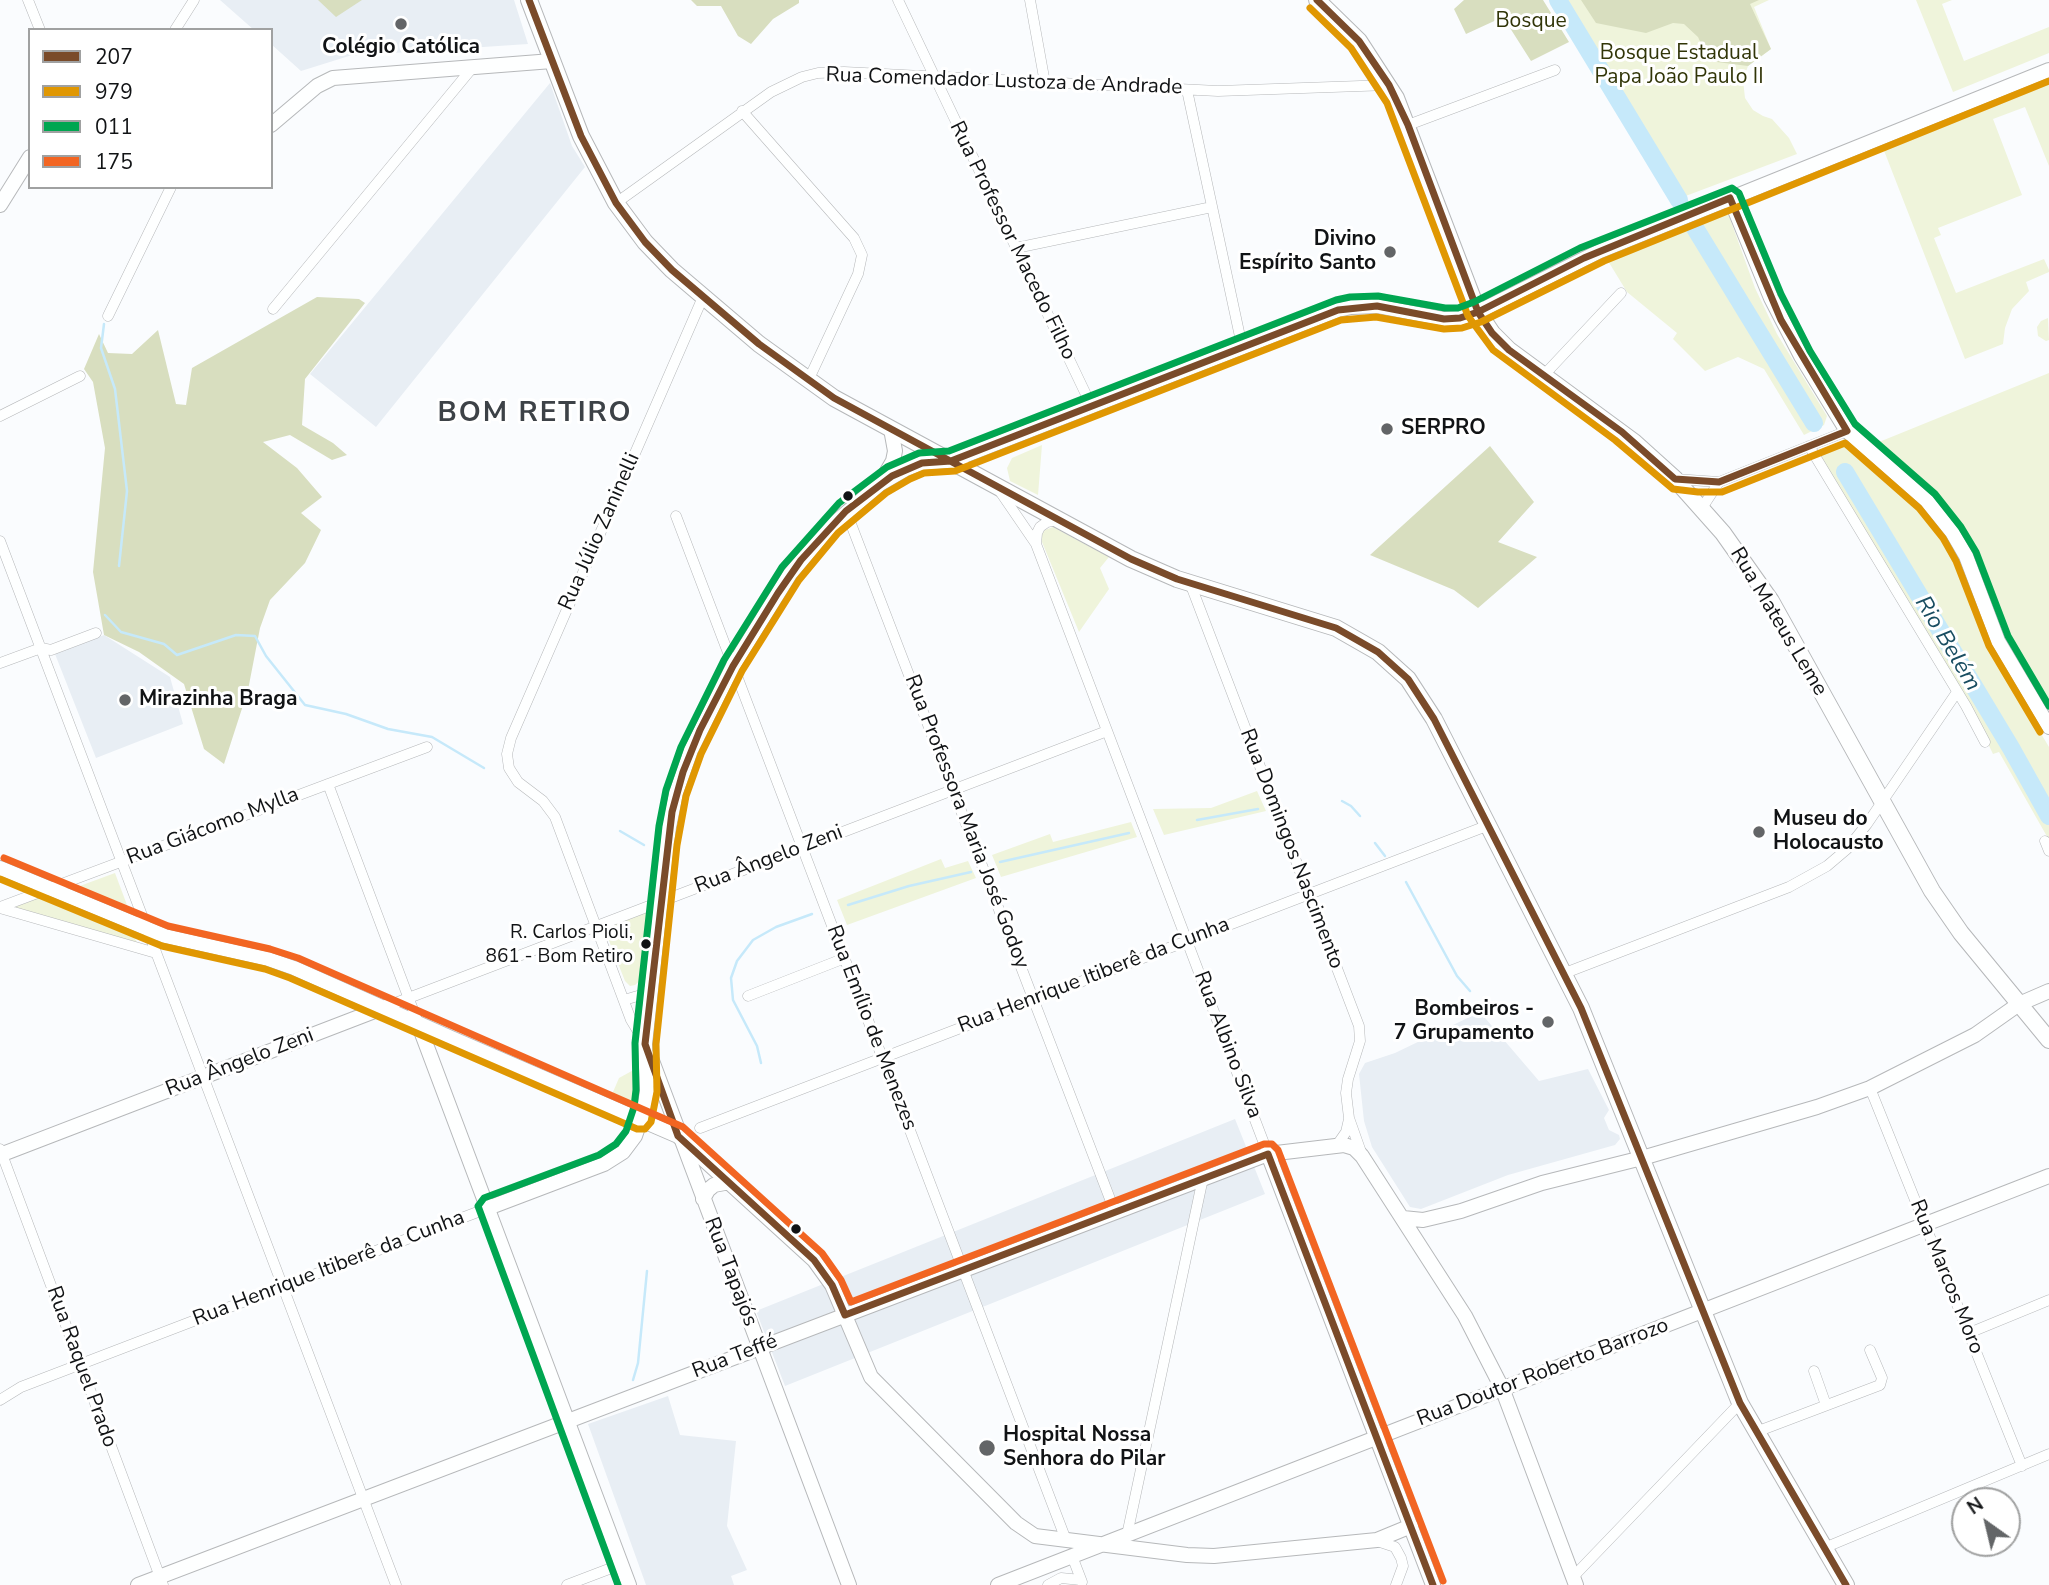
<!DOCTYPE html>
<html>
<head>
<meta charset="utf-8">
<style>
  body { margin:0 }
  #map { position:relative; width:2049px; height:1585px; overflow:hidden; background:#fafcfe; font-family:"Nunito Sans",sans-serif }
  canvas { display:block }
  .legend { position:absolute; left:28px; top:28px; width:245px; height:161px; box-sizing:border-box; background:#fff; border:2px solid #a0a1a1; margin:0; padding:9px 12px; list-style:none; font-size:21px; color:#111315 }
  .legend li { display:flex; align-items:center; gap:14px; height:35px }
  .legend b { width:35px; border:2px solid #a0a1a1 }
  .north { position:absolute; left:1951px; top:1487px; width:70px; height:70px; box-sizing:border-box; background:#fff; border:2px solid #a0a1a1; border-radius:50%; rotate:326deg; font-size:19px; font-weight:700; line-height:28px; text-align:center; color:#111315 }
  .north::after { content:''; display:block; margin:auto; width:24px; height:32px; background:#636567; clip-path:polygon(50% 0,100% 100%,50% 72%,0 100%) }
</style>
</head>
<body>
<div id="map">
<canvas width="2049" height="1585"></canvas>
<ul class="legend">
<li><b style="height:9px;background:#7a4b2a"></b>207</li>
<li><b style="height:9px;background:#e09702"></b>979</li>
<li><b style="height:9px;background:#00a651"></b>011</li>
<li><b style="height:9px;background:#f26522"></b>175</li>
</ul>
<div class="north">N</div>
</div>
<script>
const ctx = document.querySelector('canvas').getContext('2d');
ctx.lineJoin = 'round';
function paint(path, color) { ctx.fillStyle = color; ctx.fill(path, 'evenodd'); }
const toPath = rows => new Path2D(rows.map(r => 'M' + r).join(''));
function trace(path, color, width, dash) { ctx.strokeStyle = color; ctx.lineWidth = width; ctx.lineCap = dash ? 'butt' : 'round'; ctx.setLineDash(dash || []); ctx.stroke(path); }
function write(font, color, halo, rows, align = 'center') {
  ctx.font = font + ' "Nunito Sans",sans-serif'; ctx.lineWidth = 6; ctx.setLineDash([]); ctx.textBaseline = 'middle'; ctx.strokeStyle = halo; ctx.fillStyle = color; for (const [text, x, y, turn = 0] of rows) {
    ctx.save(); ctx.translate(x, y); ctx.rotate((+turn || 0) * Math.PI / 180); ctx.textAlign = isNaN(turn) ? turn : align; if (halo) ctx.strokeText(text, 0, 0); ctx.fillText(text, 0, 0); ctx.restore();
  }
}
paint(toPath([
  [220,0,514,0,528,44,349,56,301,71,271,44,271,30,254,30],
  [550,83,572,146,585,167,376,427,310,374],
  [104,635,170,677,183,724,96,758,55,654],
  [1480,1012,1539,1081,1588,1069,1609,1110,1604,1118,1609,1130,1619,1135,1620,1139,1615,1145,1508,1175,1421,1209,1410,1207,1372,1147,1364,1121,1359,1074,1365,1063,1395,1053],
  [1235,1119,1265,1194,785,1386,756,1311],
  [668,1396,680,1435,736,1441,727,1526,747,1570,731,1576,734,1585,646,1585,588,1424]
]), '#e8eef4');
paint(toPath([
  [1563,0,1769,0,1754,7,1771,49,1748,66,1743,80,1745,98,1753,110,1763,116,1772,119,1789,138,1797,154,1683,197],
  [1916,0,1952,0,1942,4,1964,61,2049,27,2049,53,1953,92],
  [2049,81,2049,166,2025,107,1993,119,2022,195,1938,228,1941,235,1934,238,1956,293,2044,259,2049,270,2049,272,2026,282,2029,291,2012,309,2005,328,2003,344,1965,359,1883,148],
  [1723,212,1729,216,1755,288,1777,334,1827,416,1824,425,1804,435,1764,369,1738,357,1705,371,1673,339,1677,333,1627,292,1605,256,1716,213],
  [2048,318,2049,340,2046,341,2038,336,2037,327,2041,321],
  [2049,373,2049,707,2009,641,1971,543,1955,518,1938,495,1883,450,1879,442],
  [1842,441,1928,512,1947,536,1955,552,1994,655,2049,747,2049,840,1999,752,1993,754,1963,692,1816,451],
  [1042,445,1038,495,1010,481,1007,468,1012,458],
  [1053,527,1109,557,1100,568,1109,589,1079,632,1042,542,1041,535,1045,530],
  [1257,791,1266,811,1164,835,1153,809,1211,808],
  [1131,822,1137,837,1001,877,992,855,1050,834,1053,842],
  [941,859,945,868,968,861,976,878,847,925,837,900],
  [115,873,127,905,77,887],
  [40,897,133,936,139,945,13,907],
  [648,911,642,979,635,985,630,986,625,981,604,928],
  [639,1067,642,1079,639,1111,616,1102,613,1092,619,1078]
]), '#eff4db');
paint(toPath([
  [318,0,362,0,336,17],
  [691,0,799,0,799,3,773,19,751,44,738,36,721,6,697,6],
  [1464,0,1543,0,1569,42,1531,61,1503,17,1466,34,1454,9],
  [1581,0,1759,0,1750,4,1771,49,1748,66,1709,61,1698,37,1684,24,1673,23,1646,33,1596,23],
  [317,297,359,299,365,303,305,379,302,425,333,443,347,455,332,460,290,435,263,442,297,468,322,497,301,513,321,530,305,563,270,600,260,628,248,690,224,764,204,749,184,684,139,652,104,635,93,572,105,448,93,382,84,369,99,334,108,353,132,354,158,330,176,404,186,405,192,368],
  [1490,446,1534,502,1498,542,1537,557,1478,608,1454,590,1370,555]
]), '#d8debf');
trace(toPath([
  [104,324,101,348,115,389,127,491,119,566],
  [105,615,121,632,164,644,177,655,236,635,255,636,266,656,305,705,346,714,388,729,432,737,484,768],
  [1342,801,1351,806,1360,816],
  [1197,820,1258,809],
  [620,831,644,845],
  [1375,843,1385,856],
  [1000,862,1129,833],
  [1406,882,1457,976,1470,991],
  [848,905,909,886,971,872],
  [761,1063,757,1046,733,1000,731,978,737,961,753,940,776,927,812,914],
  [633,1380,638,1363,647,1271]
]), '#c6e9fa', 2.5);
trace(toPath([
  [1558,0,1679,200],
  [1695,228,1814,423],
  [1845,472,2011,748,2049,816]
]), '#c6e9fa', 18);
const street = toPath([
  [28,0,40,30],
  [898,0,1091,405],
  [1030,0,1045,83],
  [175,30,194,0],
  [1187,90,1242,346],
  [742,111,854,238,862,255,858,274,808,381],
  [1408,125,1555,70],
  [616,203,771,92,802,77,818,73,844,72,1218,91,1389,85],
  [1016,248,1212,207],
  [273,309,473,67],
  [108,316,171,187],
  [1544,375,1621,293],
  [0,416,80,376],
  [1809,446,1966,706,1985,742],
  [1675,479,1719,482,1847,431],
  [999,490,1036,544,1268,1154],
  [1702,508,1719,482],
  [846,511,1115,1212],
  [676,516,1066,1540],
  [0,541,396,1585],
  [1036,544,1037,533,1040,527,1047,522,1058,520],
  [1190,583,1359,1026,1360,1041,1348,1079,1346,1093,1349,1118,1361,1152],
  [0,663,41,648,51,650,96,633],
  [328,784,418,1023],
  [2045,841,2049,851],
  [0,907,427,747],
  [0,908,156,953],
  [1565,973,1789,887,1827,866,1847,849,1867,824,1957,692],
  [748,996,845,958],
  [624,1000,641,995,652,988],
  [385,1007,1107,731],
  [645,1043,631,1020,555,817,543,801,518,782,509,768,507,754,511,738,703,297],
  [1870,1088,2022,1466],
  [700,1128,1489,825],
  [1337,1145,1346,1132,1349,1119],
  [0,1149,163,1585],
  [1969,1333,2049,1300],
  [1814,1371,1826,1405],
  [0,1400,21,1387,488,1208],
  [1756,1432,1880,1385,1882,1378,1870,1350],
  [1127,1535,1203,1178],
  [1377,1541,1395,1547,1401,1558,1403,1566,1396,1585],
  [1824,1548,2049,1454],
  [1072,1556,1082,1582],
  [1573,1577,1740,1403],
  [567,1585,622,1564],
  [1048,1585,1061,1578,1081,1580]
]);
const secondary = toPath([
  [271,125,317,86,333,78,552,61],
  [1730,198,1771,298,1801,356,1847,431,1927,501,1952,532,1966,556,1998,641,2049,727],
  [0,205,30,157],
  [882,480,893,461,895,451,891,429],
  [0,868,165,936,268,959,294,968,451,1038,678,1136,814,1260,832,1285,871,1377,1016,1523,1035,1536,1187,1555,1214,1556,1377,1540,1411,1526],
  [418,1023,629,1585],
  [651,1058,849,1585],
  [1268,1154,1433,1585],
  [0,1155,385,1007],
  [703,1199,708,1190,714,1185,730,1182],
  [488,1208,604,1164,623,1152,635,1136,644,1110,647,1091,645,1044,669,827,676,793,691,750,733,666,790,574,831,526,880,484,906,469,922,463,951,461,1338,310,1351,307,1377,306,1444,319,1460,318,1478,312,1600,251,2049,70],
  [1403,1218,1423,1220,1461,1211,1542,1183,1642,1158,1817,1107,1870,1088,1975,1035,2019,1004,2049,991],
  [138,1585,1268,1154,1344,1145,1354,1148,1362,1156,1465,1316,1502,1388,1576,1585],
  [998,1585,2049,1176]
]);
const primary = toPath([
  [529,0,581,136,616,203,645,242,672,270,759,344,834,398,1131,559,1177,579,1336,628,1378,652,1408,679,1434,719,1581,1008,1740,1403,1846,1585],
  [1317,0,1359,41,1396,98,1478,312,1492,333,1509,350,1634,442,1675,479,1723,533,1771,601,1932,891,1961,933,2049,1040]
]);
trace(street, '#b6b8ba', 11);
trace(secondary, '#b6b8ba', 16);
trace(primary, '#b6b8ba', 18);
trace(street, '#feffff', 10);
trace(secondary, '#feffff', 14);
trace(primary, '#feffff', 16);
trace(toPath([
  [529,0,581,136,616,203,645,242,672,270,759,344,834,398,1131,559,1177,579,1336,628,1378,652,1408,679,1434,719,1581,1008,1740,1403,1846,1585],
  [1317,0,1359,41,1389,85,1408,125,1478,312],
  [1730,198,1781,320,1847,431,1719,482,1675,479,1622,432,1509,350,1492,333,1478,312,1584,258,1730,198],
  [1433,1585,1268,1154,845,1315,832,1285,814,1260,678,1136,645,1044,672,812,683,772,700,730,733,666,778,593,801,560,846,511,892,476,922,463,951,461,1338,310,1377,306,1444,319,1460,318,1478,312]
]), '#7a4b2a', 7);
trace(toPath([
  [1310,8,1351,48,1387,103,1468,316,1493,350,1615,440,1673,489,1698,492,1722,492,1845,443,1919,508,1943,538,1956,561,1989,646,2040,732],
  [0,879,162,946,265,969,290,978,637,1129,645,1129,651,1122,657,1092,656,1044,677,845,686,796,701,754,742,671,799,580,838,533,886,493,910,479,924,473,955,471,1341,320,1376,317,1444,329,1462,328,1481,322,1604,261,2049,81]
]), '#e09702', 7);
trace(toPath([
  [618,1585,478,1206,484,1198,599,1155,616,1144,626,1131,634,1107,636,1090,635,1043,659,826,666,790,681,747,724,660,782,567,839,503,887,467,919,453,949,451,1336,300,1350,297,1378,296,1445,308,1458,308,1474,302,1580,248,1732,188,1739,193,1781,294,1810,351,1855,424,1935,494,1961,527,1976,552,2008,636,2049,706]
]), '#00a651', 7);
trace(toPath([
  [4,858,168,926,270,949,298,958,683,1127,822,1253,841,1280,851,1302,1264,1144,1272,1144,1278,1150,1443,1581]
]), '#f26522', 7);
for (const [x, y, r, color] of [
  [401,24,7,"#636567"],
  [1390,252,7,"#636567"],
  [1387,429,7,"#636567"],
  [848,496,6,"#111315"],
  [125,700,7,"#636567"],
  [1759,832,7,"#636567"],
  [646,944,6,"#111315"],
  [1548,1022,7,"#636567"],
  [796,1229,6,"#111315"],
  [987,1448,9,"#636567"]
]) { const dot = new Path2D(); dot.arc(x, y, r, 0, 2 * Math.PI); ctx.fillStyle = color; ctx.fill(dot); trace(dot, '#fff', 2.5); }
write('19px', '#111315', '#fff', [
  ["R. Carlos Pioli,",633,933],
  ["861 - Bom Retiro",633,957]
], 'right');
write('21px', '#313508', '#fff', [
  ["Bosque",1531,22],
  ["Bosque Estadual",1679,54],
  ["Papa João Paulo II",1679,78]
]);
write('bold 21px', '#111315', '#fff', [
  ["Colégio Católica",401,48,"center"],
  ["Divino",1376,240,"right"],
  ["Espírito Santo",1376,264,"right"],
  ["SERPRO",1401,429],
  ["Mirazinha Braga",139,700],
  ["Museu do",1773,820],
  ["Holocausto",1773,844],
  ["Bombeiros -",1534,1010,"right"],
  ["7 Grupamento",1534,1034,"right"],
  ["Hospital Nossa",1003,1436],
  ["Senhora do Pilar",1003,1460]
], 'left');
write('21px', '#111315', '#fff', [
  ["Rua Comendador Lustoza de Andrade",1004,82,2],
  ["Rua Professor Macedo Filho",1012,241,64],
  ["Rua Júlio Zaninelli",600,532,-66],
  ["Rua Mateus Leme",1778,622,59],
  ["Rua Professora Maria José Godoy",966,822,69],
  ["Rua Giácomo Mylla",213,827,-21],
  ["Rua Domingos Nascimento",1291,849,69],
  ["Rua Ângelo Zeni",769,860,-21],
  ["Rua Henrique Itiberê da Cunha",1094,976,-21],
  ["Rua Emílio de Menezes",871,1028,69],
  ["Rua Albino Silva",1227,1045,69],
  ["Rua Ângelo Zeni",240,1063,-21],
  ["Rua Henrique Itiberê da Cunha",329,1269,-21],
  ["Rua Tapajós",730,1272,69],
  ["Rua Marcos Moro",1946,1277,68],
  ["Rua Teffé",735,1357,-21],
  ["Rua Raquel Prado",81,1367,70],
  ["Rua Doutor Roberto Barrozo",1543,1373,-21]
]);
write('italic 23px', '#194d61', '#fff', [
  ["Rio Belém",1947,644,59]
]);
ctx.letterSpacing = '2px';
write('bold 28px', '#3d4247', '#fff', [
  ["BOM RETIRO",535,414]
]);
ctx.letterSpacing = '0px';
</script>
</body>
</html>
